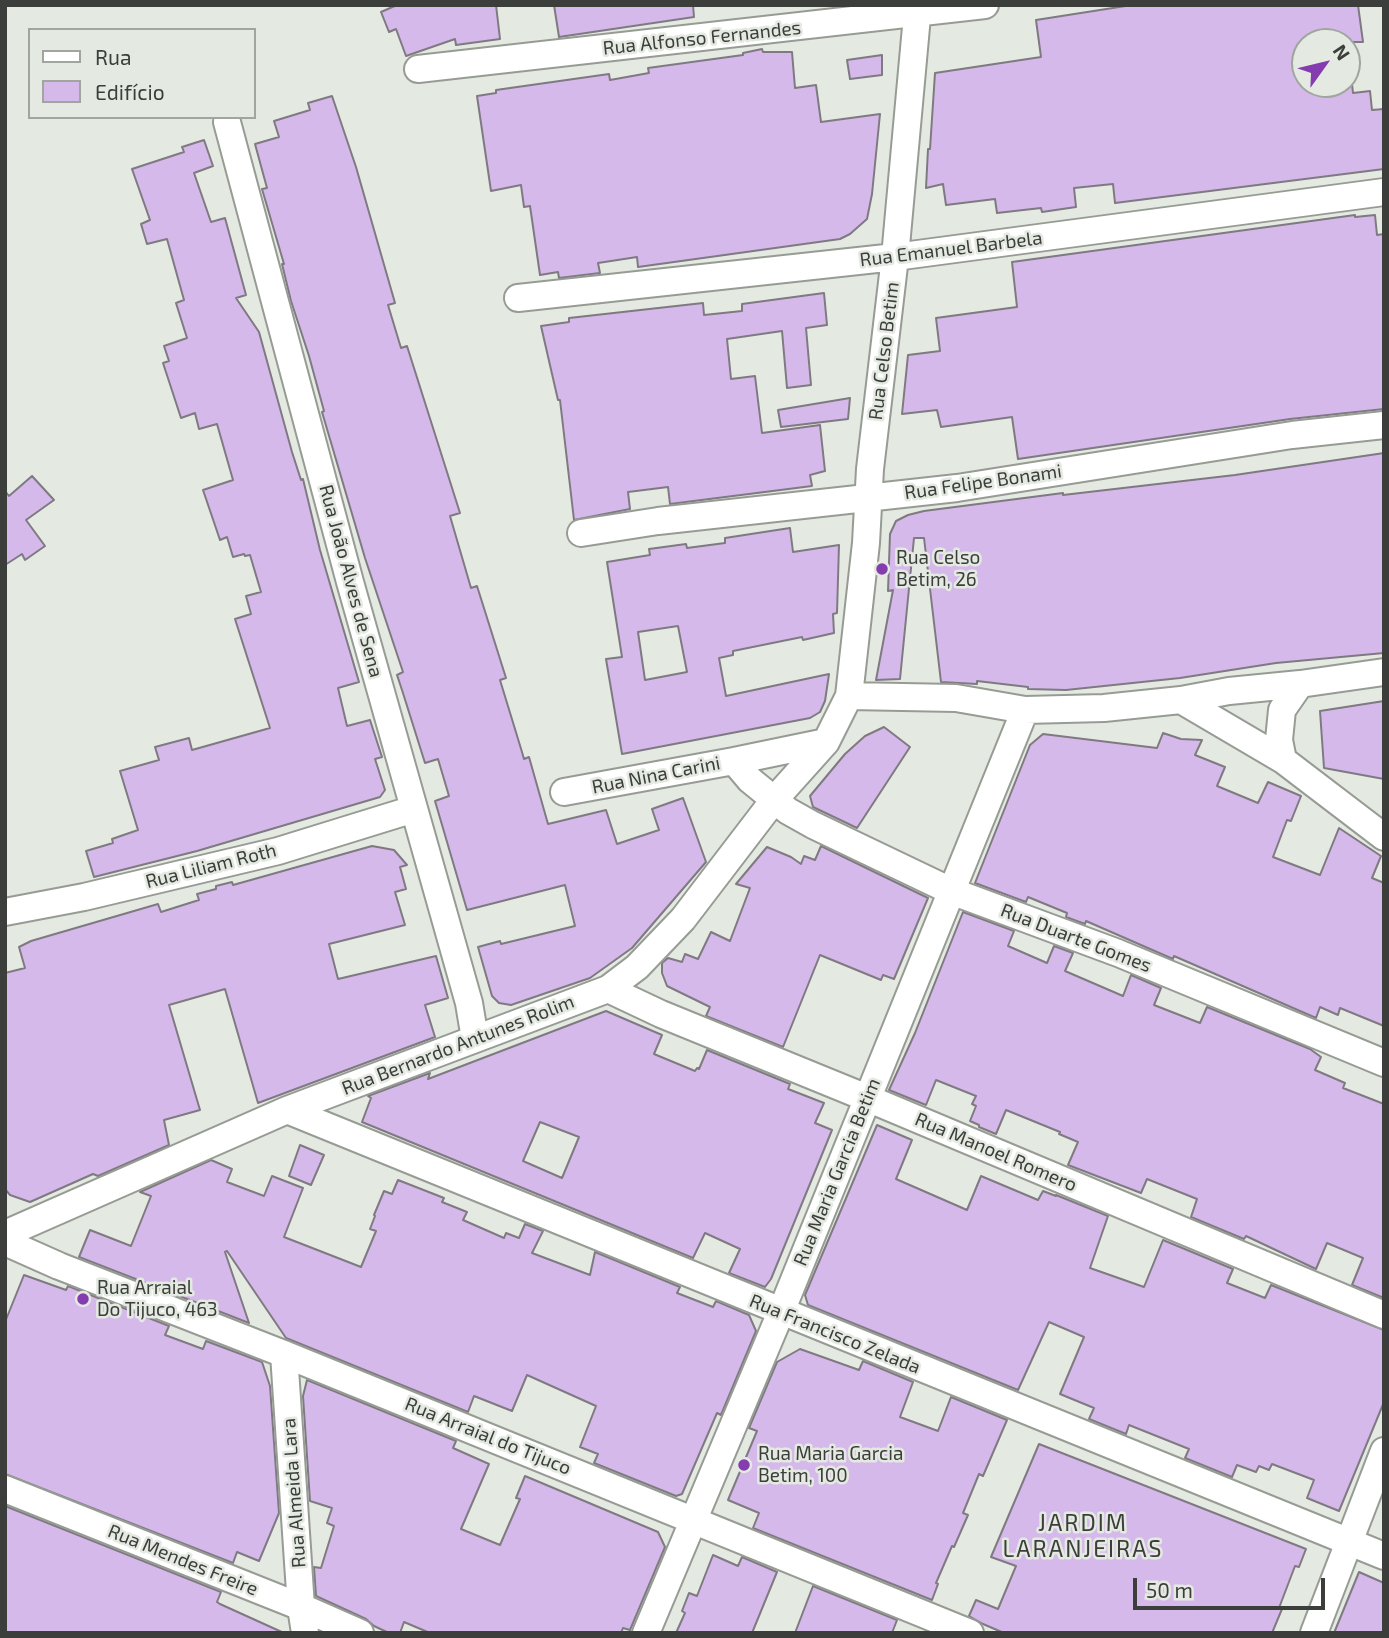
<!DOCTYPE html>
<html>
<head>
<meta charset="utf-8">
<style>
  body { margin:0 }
  #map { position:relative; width:1389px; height:1638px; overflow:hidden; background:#e4eae1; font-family:"Exo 2",sans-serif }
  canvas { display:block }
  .frame { position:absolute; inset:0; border:7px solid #3b3e3a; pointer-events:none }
  .legend { position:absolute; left:28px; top:28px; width:228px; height:91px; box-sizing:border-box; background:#e4eae1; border:2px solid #a0a59e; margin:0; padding:9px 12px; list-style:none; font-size:21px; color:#3b3e3a }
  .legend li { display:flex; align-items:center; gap:14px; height:35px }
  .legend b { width:35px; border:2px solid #a0a59e }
  .north { position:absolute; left:1291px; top:28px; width:70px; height:70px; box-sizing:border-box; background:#e4eae1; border:2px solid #a0a59e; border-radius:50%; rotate:56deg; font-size:19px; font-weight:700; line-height:28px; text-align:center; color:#3b3e3a }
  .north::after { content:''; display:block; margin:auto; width:24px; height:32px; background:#843cae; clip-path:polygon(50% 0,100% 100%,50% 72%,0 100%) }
  .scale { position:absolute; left:1133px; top:1578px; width:192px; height:32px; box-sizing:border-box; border:4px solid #3b3e3a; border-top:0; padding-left:9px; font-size:21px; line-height:24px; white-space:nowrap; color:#3b3e3a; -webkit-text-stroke:5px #e4eae1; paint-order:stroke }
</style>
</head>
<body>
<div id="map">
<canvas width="1389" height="1638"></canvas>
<div class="frame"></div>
<ul class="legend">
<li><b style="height:9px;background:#fff"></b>Rua</li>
<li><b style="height:19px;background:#d6b9eb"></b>Edifício</li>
</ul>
<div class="north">N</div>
<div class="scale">50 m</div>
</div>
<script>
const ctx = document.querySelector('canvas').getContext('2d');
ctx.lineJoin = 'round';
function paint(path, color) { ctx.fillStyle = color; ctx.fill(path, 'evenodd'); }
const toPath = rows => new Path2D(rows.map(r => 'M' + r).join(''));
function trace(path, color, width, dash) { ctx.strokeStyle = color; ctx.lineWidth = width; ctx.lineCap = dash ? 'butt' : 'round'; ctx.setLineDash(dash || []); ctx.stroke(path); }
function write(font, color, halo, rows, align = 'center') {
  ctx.font = font + ' "Exo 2",sans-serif'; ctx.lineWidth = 5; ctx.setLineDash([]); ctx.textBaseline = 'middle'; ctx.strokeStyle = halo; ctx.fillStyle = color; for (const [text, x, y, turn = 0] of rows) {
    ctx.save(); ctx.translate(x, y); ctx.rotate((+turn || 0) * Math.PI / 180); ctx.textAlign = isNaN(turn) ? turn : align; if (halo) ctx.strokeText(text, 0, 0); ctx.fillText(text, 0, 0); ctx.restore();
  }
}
const building = toPath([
  [397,5,496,5,500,39,456,45,455,39,406,56,396,29,389,32,381,12,397,5],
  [554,5,693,5,694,17,559,37,554,5],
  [1132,5,1358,5,1363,42,1305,42,1305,84,1352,84,1353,93,1370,91,1372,110,1384,109,1384,169,1115,203,1113,184,1074,188,1076,207,1042,212,1041,208,997,213,995,199,946,205,943,184,926,188,928,149,930,149,935,73,1041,57,1036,20,1132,5],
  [762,49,763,52,792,52,795,88,816,85,821,122,880,114,872,194,867,219,850,234,840,239,638,267,637,257,598,263,600,273,559,278,558,272,540,275,530,206,524,207,521,185,491,191,477,96,496,93,496,90,609,74,610,80,649,73,648,68,743,55,743,53,762,49],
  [882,55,882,75,850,79,847,60,882,55],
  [332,96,356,167,395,303,388,305,401,348,407,346,460,513,450,516,471,588,477,586,506,678,500,680,522,752,524,759,529,757,548,824,606,810,617,844,659,830,652,809,683,798,706,862,632,948,590,978,511,1005,499,1003,492,996,478,947,500,941,501,944,575,926,565,885,467,910,435,801,449,796,438,759,425,763,402,690,397,675,403,672,365,558,322,412,324,411,309,356,291,301,282,264,284,264,262,189,267,188,255,144,279,137,274,121,310,110,308,103,332,96],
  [204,140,213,166,194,173,211,222,225,218,246,295,236,298,259,332,292,452,301,480,303,479,320,550,359,682,338,688,347,726,370,720,382,757,375,759,385,790,380,797,197,851,94,877,86,851,113,843,112,839,138,830,120,771,159,760,155,747,189,738,192,750,270,728,235,619,251,614,246,596,261,592,250,555,245,556,244,554,233,557,227,537,220,540,203,490,233,480,217,424,199,429,195,413,181,418,163,363,169,361,164,346,187,338,176,303,184,300,167,239,147,244,141,224,150,220,132,169,184,152,182,147,204,140],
  [1355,215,1355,217,1375,215,1377,235,1384,234,1384,409,1290,419,1018,459,1012,417,941,427,937,410,902,414,908,355,940,351,936,318,1017,307,1012,262,1355,215],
  [824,293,827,325,806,328,811,385,787,388,782,331,727,339,731,379,755,376,762,433,820,425,825,471,810,475,812,486,670,504,668,487,628,492,630,509,574,520,560,400,558,400,541,326,569,322,569,318,703,303,704,315,742,311,742,304,824,293],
  [850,398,848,419,781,427,778,410,850,398],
  [1384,453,1384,653,1276,663,1180,678,1066,690,1028,689,1028,687,977,681,977,684,941,682,924,538,914,538,900,679,876,680,893,590,888,591,890,534,896,521,908,515,924,511,1063,493,1063,495,1235,475,1384,453],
  [32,476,54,500,26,520,45,546,25,560,22,554,5,565,5,491,9,496,32,476],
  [790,528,793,552,839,545,837,613,833,614,834,633,803,640,802,637,733,651,733,655,719,658,726,696,829,674,825,701,820,712,810,718,622,754,606,659,622,657,607,562,650,555,649,549,686,544,687,548,725,543,725,538,790,528],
  [678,626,687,672,645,680,638,632,678,626],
  [1384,701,1384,779,1324,768,1320,711,1384,701],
  [884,727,910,747,857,828,813,807,810,796,845,754,865,736,884,727],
  [1163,733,1181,739,1202,740,1195,755,1225,767,1217,786,1258,803,1268,782,1301,796,1291,821,1287,820,1273,857,1320,875,1339,828,1381,856,1372,878,1384,883,1384,1026,1340,1008,1338,1015,1320,1007,1316,1018,1174,956,1173,959,1086,921,1085,924,1066,917,1067,913,1028,897,1026,902,975,883,1030,745,1043,734,1157,748,1163,733],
  [372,846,394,850,407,865,400,867,406,889,395,892,405,925,329,944,338,979,436,956,448,998,425,1005,435,1037,258,1103,225,989,169,1005,200,1110,164,1120,169,1145,98,1176,93,1174,30,1202,10,1195,5,1189,5,973,25,968,19,947,31,941,158,904,161,912,199,900,197,894,216,889,216,886,232,882,233,885,372,846],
  [821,846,928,898,894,979,883,975,881,980,820,955,783,1047,706,1016,710,1007,667,986,662,973,662,963,668,958,682,962,685,954,698,959,711,932,730,941,750,888,736,884,767,847,791,857,801,864,804,856,815,860,821,846],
  [963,912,1014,931,1008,946,1047,963,1054,946,1073,953,1065,971,1123,996,1131,975,1161,988,1154,1005,1200,1023,1207,1007,1310,1049,1321,1057,1315,1070,1345,1083,1343,1088,1384,1104,1384,1298,1352,1285,1363,1258,1327,1243,1316,1269,1246,1236,1244,1239,1191,1217,1197,1199,1147,1179,1141,1193,1068,1165,1078,1142,1059,1134,1060,1132,1006,1110,996,1134,979,1127,979,1125,970,1121,976,1106,972,1104,976,1096,936,1080,926,1105,889,1090,915,1033,963,912],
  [606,1011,662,1035,654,1054,695,1071,697,1068,699,1069,707,1050,790,1084,788,1089,824,1103,815,1123,832,1130,771,1279,765,1287,729,1273,740,1249,705,1233,693,1258,362,1122,371,1098,368,1096,430,1073,428,1079,606,1011],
  [540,1122,579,1137,562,1178,523,1161,540,1122],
  [877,1125,912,1140,896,1179,967,1210,981,1176,1038,1200,1043,1191,1056,1196,1056,1195,1108,1216,1090,1268,1144,1287,1163,1240,1233,1269,1227,1283,1265,1298,1271,1285,1384,1330,1384,1402,1339,1511,1307,1498,1314,1480,1272,1464,1269,1470,1259,1466,1256,1472,1237,1465,1232,1477,1185,1458,1189,1449,1129,1425,1126,1434,1089,1419,1094,1408,1060,1394,1084,1337,1049,1322,1018,1390,808,1305,805,1295,877,1125],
  [300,1145,324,1155,311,1185,289,1176,300,1145],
  [211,1160,232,1169,227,1182,264,1196,272,1176,303,1188,284,1237,361,1267,376,1231,370,1229,375,1216,374,1215,384,1191,392,1194,398,1180,444,1198,442,1202,467,1212,463,1220,504,1238,506,1233,519,1238,525,1224,543,1231,532,1253,590,1275,595,1252,680,1287,677,1293,713,1307,716,1301,749,1315,756,1331,721,1415,717,1413,682,1494,676,1496,594,1463,598,1454,580,1447,596,1406,527,1375,512,1411,474,1396,468,1412,286,1338,227,1251,225,1252,249,1323,79,1257,90,1230,131,1246,151,1196,140,1192,211,1160],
  [24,1275,66,1290,68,1286,169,1326,165,1335,203,1349,206,1341,262,1362,270,1386,279,1513,259,1561,237,1552,233,1563,5,1474,5,1322,24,1275],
  [800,1349,859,1370,863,1361,913,1382,900,1417,938,1431,951,1397,1007,1420,983,1476,979,1474,963,1513,968,1515,954,1547,952,1546,936,1583,938,1584,932,1600,753,1528,759,1513,728,1500,757,1431,749,1428,777,1362,800,1349],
  [307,1380,456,1441,453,1448,489,1464,461,1529,500,1545,520,1499,516,1498,525,1476,658,1532,665,1547,630,1630,623,1628,621,1633,430,1633,404,1622,400,1633,389,1633,374,1626,366,1619,316,1596,314,1567,321,1568,334,1526,327,1523,332,1508,310,1501,303,1396,307,1380],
  [1039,1444,1306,1549,1299,1567,1295,1566,1279,1608,1282,1609,1272,1633,1004,1633,983,1624,969,1616,976,1600,998,1609,1016,1566,991,1557,1039,1444],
  [5,1506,221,1592,217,1602,220,1604,284,1633,5,1633,5,1506],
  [713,1555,738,1566,742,1557,777,1572,752,1633,676,1633,685,1613,682,1611,689,1593,697,1596,713,1555],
  [1359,1572,1384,1583,1384,1633,1334,1633,1359,1572],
  [813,1586,897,1620,892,1633,795,1633,813,1586]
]);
paint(building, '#d6b9eb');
trace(building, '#7f7a82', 2);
const minor = toPath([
  [418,69,985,5],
  [227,122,350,582,469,1003,475,1039],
  [518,298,895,257,1384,192],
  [581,533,658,521,957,488,1292,435,1384,425],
  [849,696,866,543,870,469,895,257,918,5],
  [1181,700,1229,691,1300,684,1384,672],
  [1283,760,1279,740,1282,710,1300,684],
  [734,761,826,742],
  [564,792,734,761,750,780,788,811,813,825,951,891,1118,953,1384,1063],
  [5,912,84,897,278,851,414,809],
  [608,989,661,1014,867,1098,1384,1315],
  [287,1110,1384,1556],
  [5,1234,287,1110,608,989,637,967,683,919,774,800,826,742,849,696,956,698,1025,710,1104,708,1181,700,1283,760,1384,837],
  [5,1242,59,1266,284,1354,970,1633],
  [284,1354,301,1607,305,1633],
  [5,1489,301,1607,360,1633],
  [646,1633,781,1312,1025,710],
  [1314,1633,1384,1451]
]);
trace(minor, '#969c94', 30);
trace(minor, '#fff', 26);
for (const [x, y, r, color] of [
  [882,569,7,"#843cae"],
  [83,1299,7,"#843cae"],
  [744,1465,7,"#843cae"]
]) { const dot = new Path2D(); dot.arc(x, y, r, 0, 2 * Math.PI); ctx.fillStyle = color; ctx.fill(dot); trace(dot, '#e4eae1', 2.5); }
write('19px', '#3b3e3a', '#e4eae1', [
  ["Rua Alfonso Fernandes",702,38,-6],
  ["Rua Emanuel Barbela",951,249,-7],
  ["Rua Celso Betim",884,351,-83],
  ["Rua Felipe Bonami",983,482,-8],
  ["Rua João Alves de Sena",351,581,75],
  ["Rua Nina Carini",656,775,-11],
  ["Rua Liliam Roth",211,866,-14],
  ["Rua Duarte Gomes",1076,938,21],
  ["Rua Bernardo Antunes Rolim",458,1045,-21],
  ["Rua Manoel Romero",996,1152,23],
  ["Rua Maria Garcia Betim",837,1172,-68],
  ["Rua Francisco Zelada",835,1334,22],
  ["Rua Arraial do Tijuco",488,1436,22],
  ["Rua Almeida Lara",294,1493,-94],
  ["Rua Mendes Freire",183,1560,22]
]);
write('19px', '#3b3e3a', '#e4eae1', [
  ["Rua Celso",896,558],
  ["Betim, 26",896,580],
  ["Rua Arraial",97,1288],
  ["Do Tijuco, 463",97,1310],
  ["Rua Maria Garcia",758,1454],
  ["Betim, 100",758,1476]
], 'left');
ctx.letterSpacing = '2px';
write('23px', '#3b3e3a', '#e4eae1', [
  ["JARDIM",1083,1523],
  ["LARANJEIRAS",1083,1549]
]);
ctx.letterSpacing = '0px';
</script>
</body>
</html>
